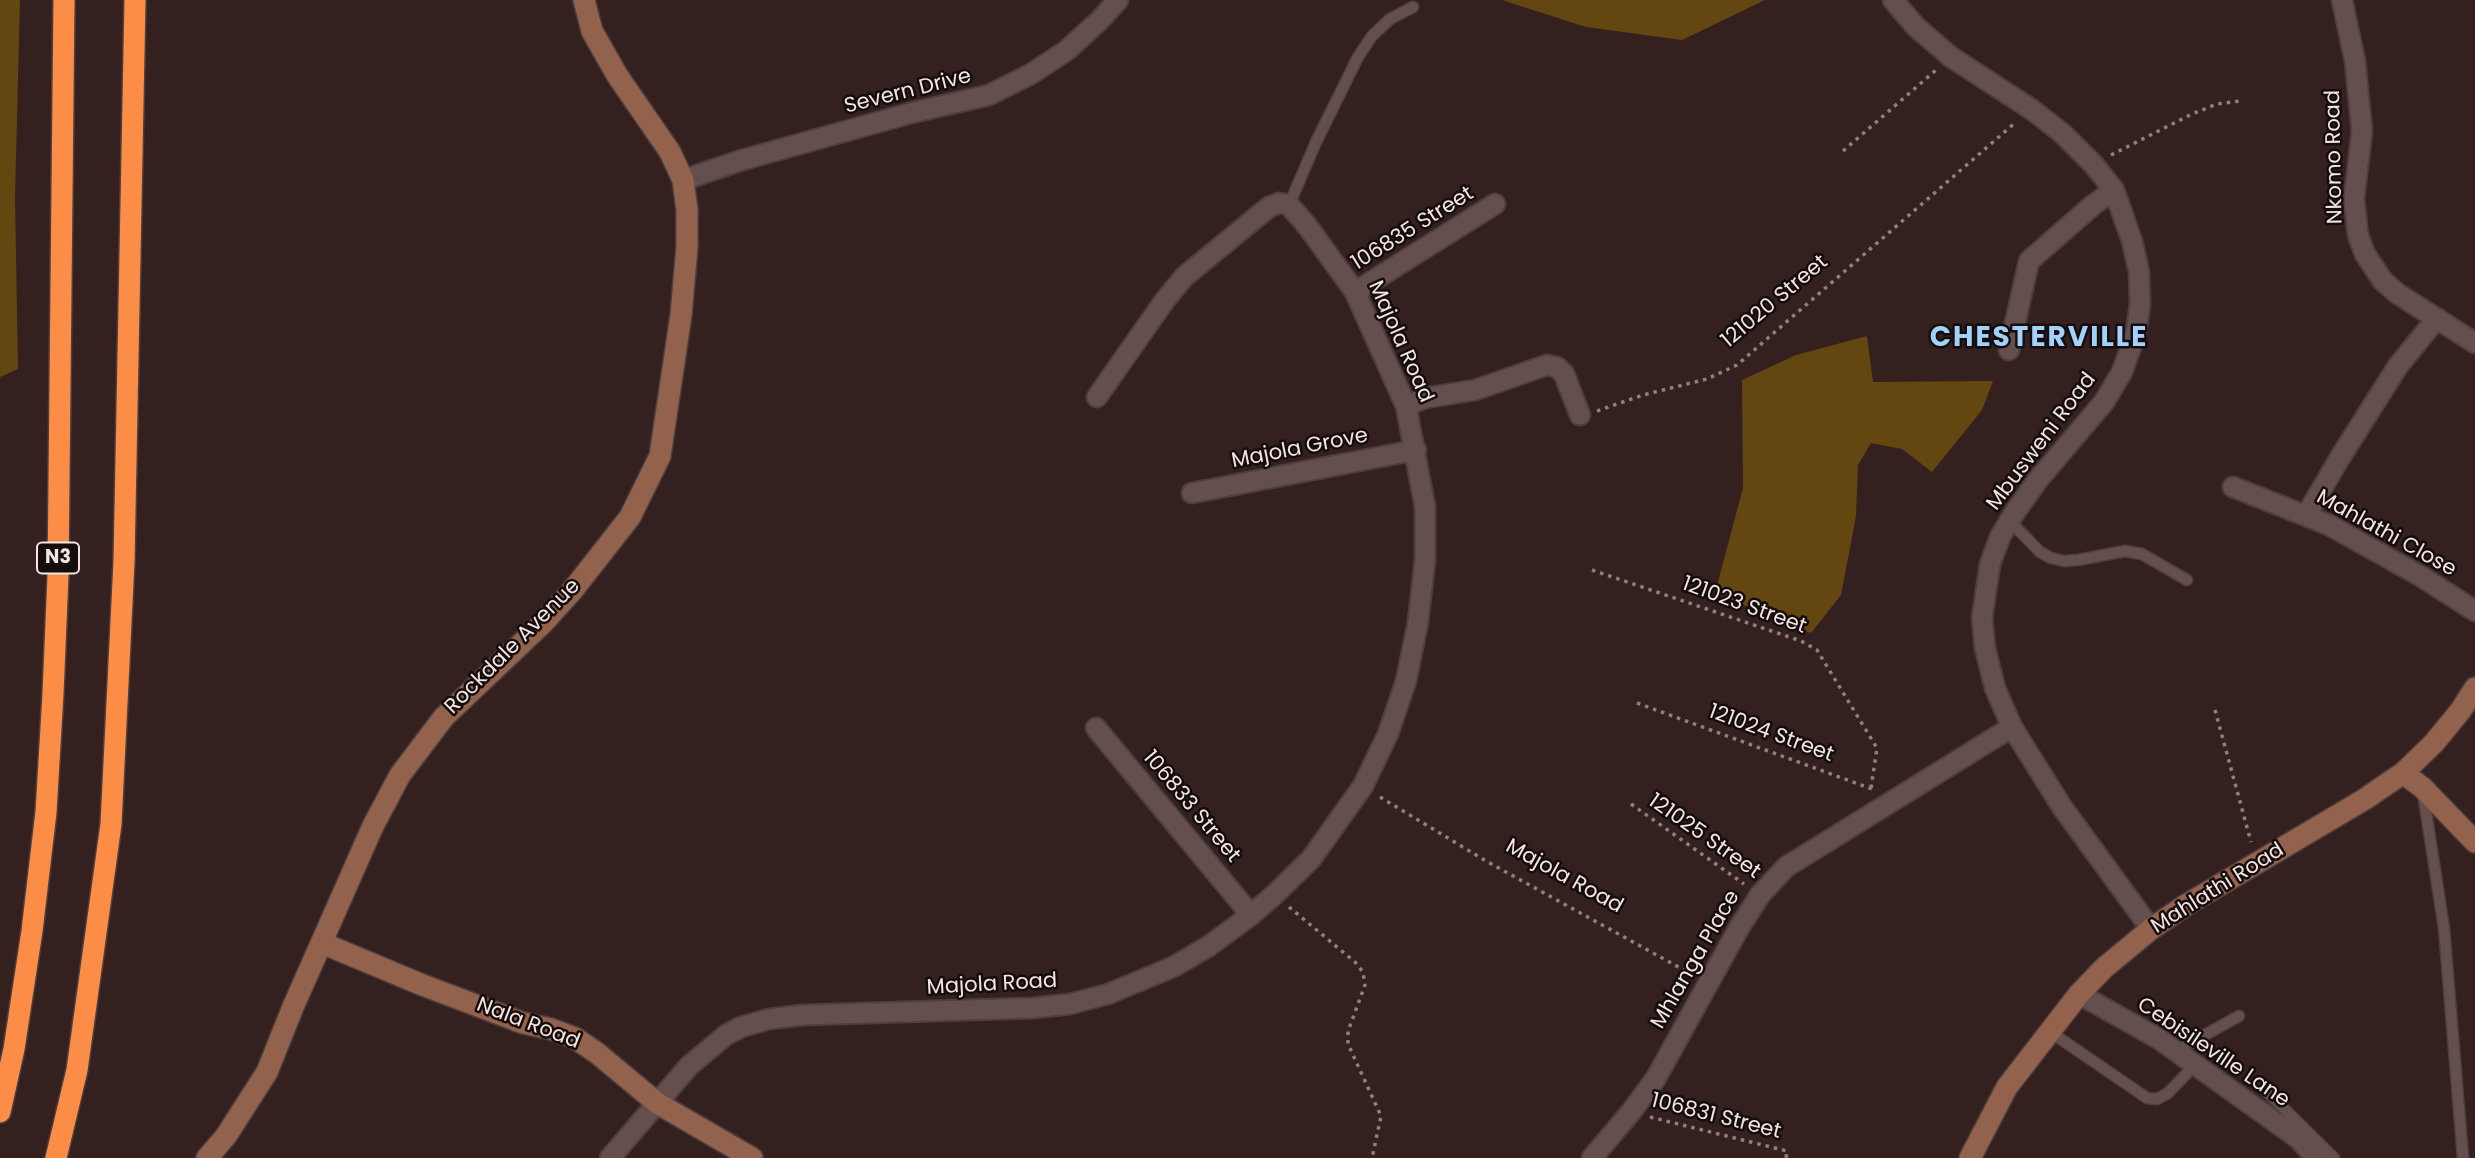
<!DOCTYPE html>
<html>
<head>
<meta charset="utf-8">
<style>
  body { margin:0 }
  canvas { display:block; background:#33201f }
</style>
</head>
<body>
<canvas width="2475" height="1158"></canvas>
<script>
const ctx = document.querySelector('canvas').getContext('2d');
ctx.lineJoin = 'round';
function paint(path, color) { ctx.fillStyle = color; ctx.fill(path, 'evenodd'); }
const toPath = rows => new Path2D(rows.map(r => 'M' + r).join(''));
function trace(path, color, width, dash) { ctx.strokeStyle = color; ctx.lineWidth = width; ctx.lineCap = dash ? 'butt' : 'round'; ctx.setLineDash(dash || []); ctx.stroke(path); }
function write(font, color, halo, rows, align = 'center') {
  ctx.font = font + ' Poppins,sans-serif'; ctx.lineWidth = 5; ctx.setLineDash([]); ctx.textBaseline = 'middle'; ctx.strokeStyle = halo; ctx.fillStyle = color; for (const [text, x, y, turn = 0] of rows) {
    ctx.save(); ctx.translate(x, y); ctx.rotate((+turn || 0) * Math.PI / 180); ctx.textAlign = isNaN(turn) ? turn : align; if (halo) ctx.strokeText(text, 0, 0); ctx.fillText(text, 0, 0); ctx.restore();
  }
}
paint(toPath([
  [0,0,20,0,15,197,18,369,0,377],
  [1502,0,1765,0,1682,40,1586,27],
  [1867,336,1873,382,1993,381,1982,410,1932,472,1902,449,1871,443,1858,465,1856,516,1841,595,1811,633,1715,593,1743,488,1742,380,1796,355]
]), '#644610');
const lane = toPath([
  [1289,205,1316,142,1358,57,1372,36,1390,19,1413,7],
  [2010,521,2040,552,2051,558,2064,561,2078,560,2125,551,2142,554,2187,580],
  [2423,793,2444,928,2463,1158],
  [2049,1031,2147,1098,2157,1099,2168,1093,2195,1065],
  [2176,1051,2239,1016],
  [2264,1089,2334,1158]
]);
const street = toPath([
  [1893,0,1916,27,1951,57,2031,109,2062,133,2094,165,2114,190,2132,241,2139,272,2140,304,2136,333,2122,372,2104,402,2037,481,2013,515,2000,537,1990,564,1982,618,1985,648,1995,688,2012,727,2062,807,2151,929],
  [2342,0,2355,61,2362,131,2354,199,2358,235,2365,254,2383,281,2398,294,2475,343],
  [683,180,742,160,911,113,989,95,1031,74,1066,51,1100,20,1118,0],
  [1355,292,1495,204],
  [2009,350,2029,261,2093,205,2114,190],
  [1406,406,1425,398,1475,390,1547,365,1557,367,1564,374,1580,415],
  [2233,487,2329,525,2422,577,2475,611],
  [1192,493,1416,450],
  [2307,514,2341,456,2398,366,2437,318],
  [1096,728,1251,915],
  [2079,994,2159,1039,2299,1139,2316,1158],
  [610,1158,689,1066,726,1035,741,1027,769,1019,803,1015,1033,1008,1070,1004,1108,994,1173,967,1209,946,1251,915,1274,895,1311,859,1363,786,1388,734,1406,681,1418,622,1425,560,1425,507,1406,406,1355,292,1308,227,1289,205,1279,203,1269,207,1185,276,1165,300,1097,397],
  [1592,1158,1631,1112,1656,1078,1739,928,1760,895,1786,867,2012,727]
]);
const secondary = toPath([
  [2403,773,2423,788,2475,842],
  [322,943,420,984,523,1023,551,1029,575,1038,597,1053,657,1103,752,1158],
  [207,1158,226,1136,267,1072,293,1007,373,826,400,775,444,717,544,622,572,591,630,517,660,456,681,315,687,247,687,210,683,180,670,152,617,75,592,31,584,0],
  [1970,1158,2007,1087,2079,994,2104,968,2151,929,2186,905,2365,799,2403,773,2434,743,2461,710,2475,688]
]);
const highway = toPath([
  [0,1112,14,1049,32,931,46,812,53,694,58,576,64,0],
  [56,1158,77,1070,111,824,124,562,135,0]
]);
trace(lane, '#4e3e3e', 13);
trace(street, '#4e3e3e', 23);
trace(secondary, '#4e3e3e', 24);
trace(highway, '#4e3e3e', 24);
trace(toPath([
  [1843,151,1936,70],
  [2111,155,2192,114,2217,104,2240,101],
  [1597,411,1643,395,1707,379,1737,365,2016,122],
  [1592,570,1801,641,1817,650,1877,748,1871,788],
  [1637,703,1872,789],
  [2215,710,2251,842],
  [1380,797,1486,861,1693,975],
  [1631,804,1744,884],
  [1289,907,1355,962,1363,972,1365,985,1348,1031,1348,1044,1381,1116,1372,1158],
  [1650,1117,1787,1151,1786,1158]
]), '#8f7f7e', 3.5, [3.5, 5]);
trace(lane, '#654f4e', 10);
trace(street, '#654f4e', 19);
trace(secondary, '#92624c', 21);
trace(highway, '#fc8d47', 21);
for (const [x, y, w] of [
  [58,558,42]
]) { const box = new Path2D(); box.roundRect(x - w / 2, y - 15.5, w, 31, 5); ctx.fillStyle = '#150c0c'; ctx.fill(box); trace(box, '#f3e5e4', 2); }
write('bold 19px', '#f3e5e4', null, [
  ["N3",58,558]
]);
write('21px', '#f3e5e4', '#150c0c', [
  ["Severn Drive",908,92,-14],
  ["Nkomo Road",2335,157,-91],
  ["106835 Street",1413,229,-32],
  ["121020 Street",1775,302,-40],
  ["Majola Road",1400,342,66],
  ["Mbusweni Road",2042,442,-53],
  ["Majola Grove",1300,449,-11],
  ["Mahlathi Close",2386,534,29],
  ["121023 Street",1744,606,20],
  ["Rockdale Avenue",513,647,-45],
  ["121024 Street",1771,734,20],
  ["106833 Street",1191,807,50],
  ["121025 Street",1704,837,35],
  ["Majola Road",1564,877,29],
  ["Mahlathi Road",2218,889,-32],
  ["Mhlanga Place",1696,960,-60],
  ["Majola Road",992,985,-3],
  ["Nala Road",528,1024,21],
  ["Cebisileville Lane",2213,1053,34],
  ["106831 Street",1716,1117,14]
]);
ctx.letterSpacing = '2px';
write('bold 28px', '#a2d1fe', '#150c0c', [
  ["CHESTERVILLE",2039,339]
]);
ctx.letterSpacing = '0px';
</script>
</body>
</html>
